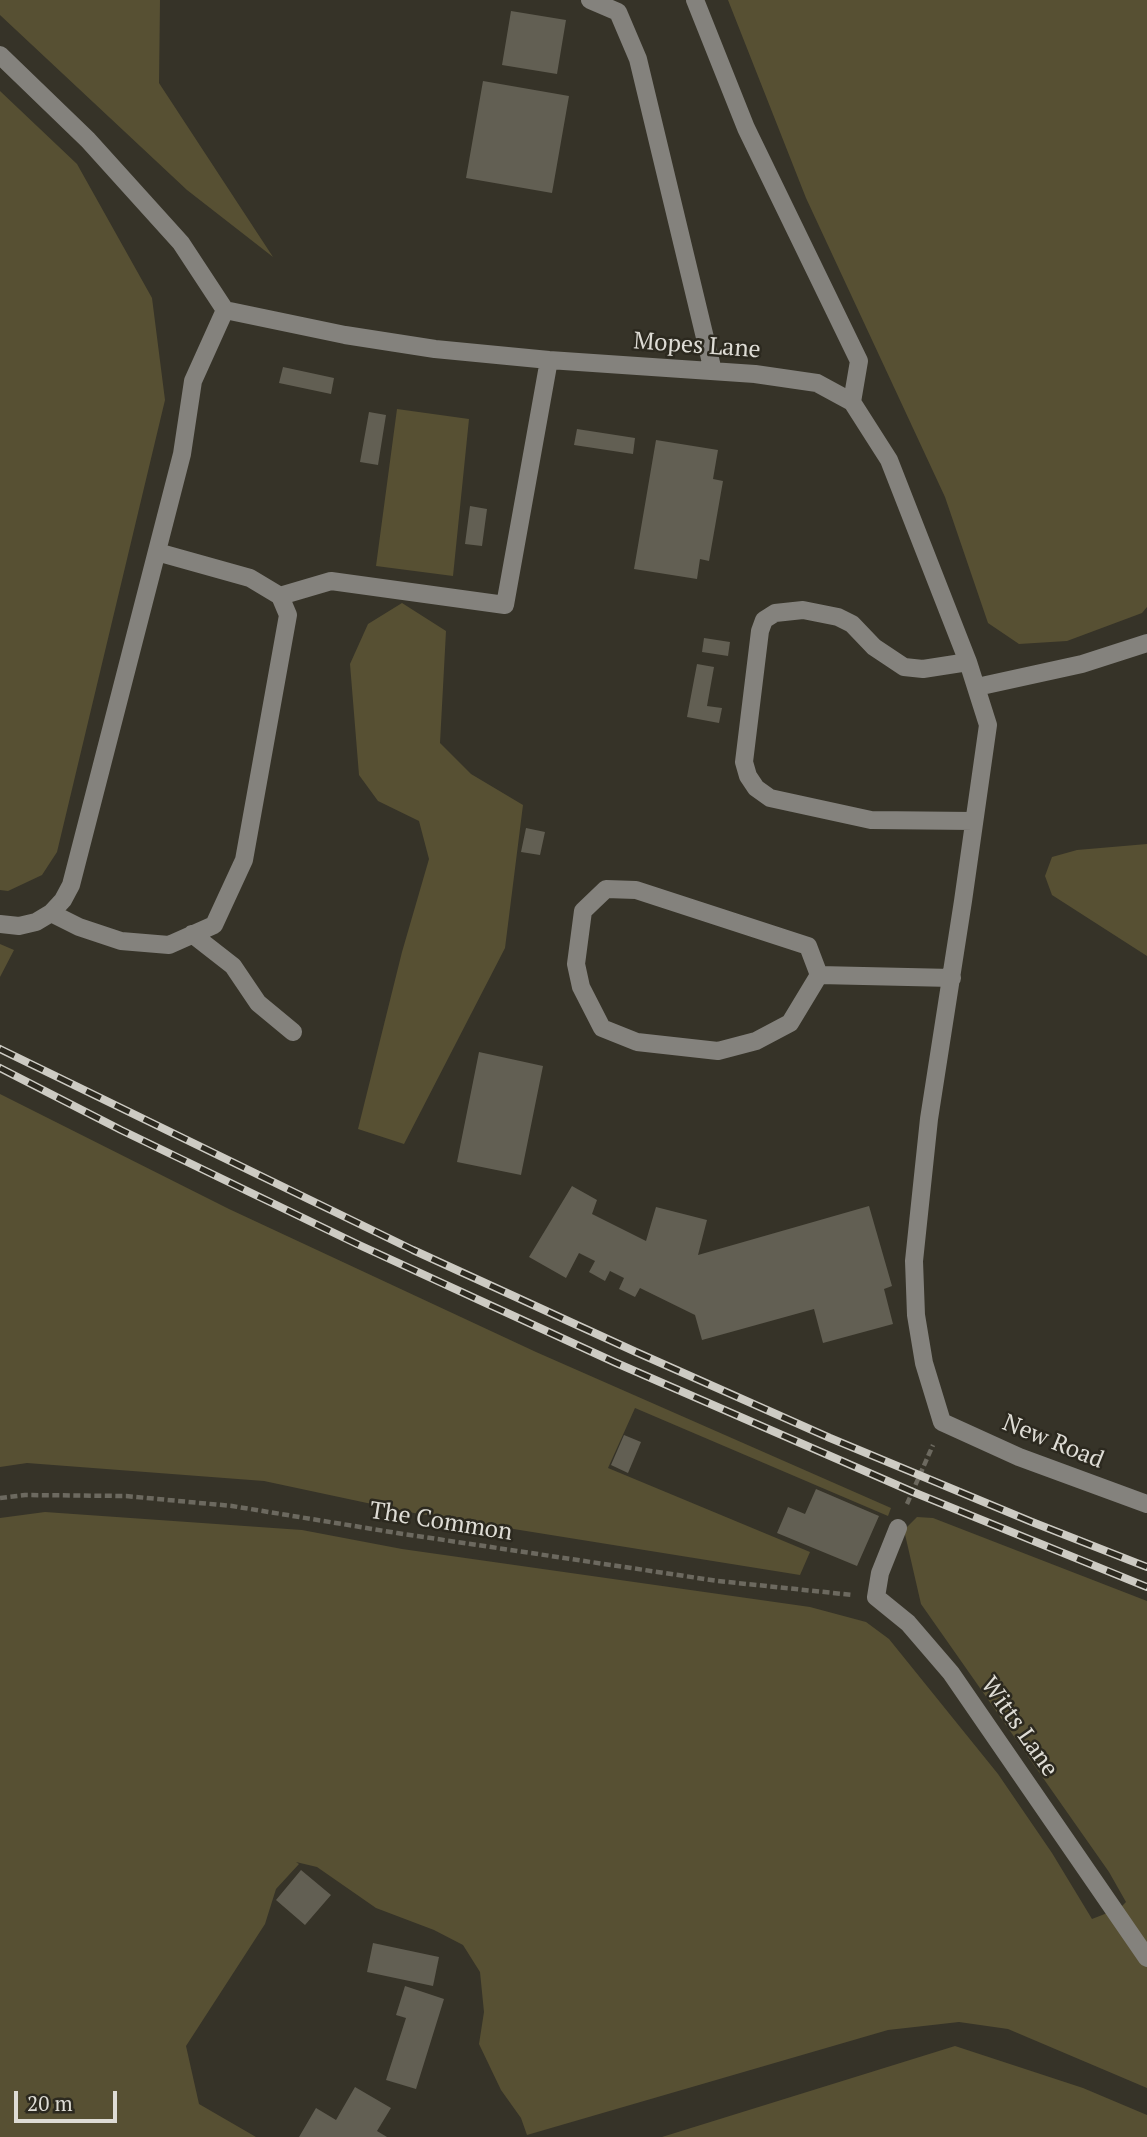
<!DOCTYPE html>
<html>
<head>
<meta charset="utf-8">
<style>
  body { margin:0 }
  #map { position:relative; width:1147px; height:2137px; overflow:hidden; background:#363328; font-family:"PT Serif",serif }
  canvas { display:block }
  .scale { position:absolute; left:14px; top:2091px; width:103px; height:32px; box-sizing:border-box; border:4px solid #dedcd5; border-top:0; padding-left:9px; font-size:21px; line-height:24px; white-space:nowrap; color:#dedcd5; -webkit-text-stroke:5px #2c291f; paint-order:stroke }
</style>
</head>
<body>
<div id="map">
<canvas width="1147" height="2137"></canvas>
<div class="scale">20 m</div>
</div>
<script>
const ctx = document.querySelector('canvas').getContext('2d');
ctx.lineJoin = 'round';
function paint(path, color) { ctx.fillStyle = color; ctx.fill(path, 'evenodd'); }
const toPath = rows => new Path2D(rows.map(r => 'M' + r).join(''));
function trace(path, color, width, dash) { ctx.strokeStyle = color; ctx.lineWidth = width; ctx.lineCap = dash ? 'butt' : 'round'; ctx.setLineDash(dash || []); ctx.stroke(path); }
function write(font, color, halo, rows, align = 'center') {
  ctx.font = font + ' "PT Serif",serif'; ctx.lineWidth = 5; ctx.setLineDash([]); ctx.textBaseline = 'middle'; ctx.strokeStyle = halo; ctx.fillStyle = color; for (const [text, x, y, turn = 0] of rows) {
    ctx.save(); ctx.translate(x, y); ctx.rotate((+turn || 0) * Math.PI / 180); ctx.textAlign = isNaN(turn) ? turn : align; if (halo) ctx.strokeText(text, 0, 0); ctx.fillText(text, 0, 0); ctx.restore();
  }
}
paint(toPath([
  [0,0,160,0,159,83,273,257,187,190,0,15],
  [728,0,1147,0,1147,607,1142,613,1067,641,1019,644,988,623,945,497,806,198],
  [0,91,77,164,152,298,165,400,57,852,42,875,8,891,0,890],
  [397,409,469,419,453,576,376,566],
  [402,603,446,631,440,743,471,774,523,805,505,948,404,1144,358,1129,402,952,429,859,419,821,378,801,359,775,350,664,368,624],
  [1147,844,1147,956,1052,895,1045,876,1052,857,1077,850],
  [0,944,14,950,0,977],
  [0,1094,229,1209,536,1352,891,1508,888,1516,635,1408,608,1468,810,1552,800,1575,414,1513,264,1481,27,1463,0,1467],
  [45,1512,302,1530,402,1549,810,1607,866,1622,889,1639,998,1774,1052,1853,1092,1919,1120,1908,1126,1902,1109,1872,921,1604,904,1530,917,1517,933,1518,1147,1601,1147,2088,1008,2029,959,2022,888,2030,527,2135,521,2118,501,2090,479,2044,484,2012,480,1972,463,1945,434,1930,376,1908,317,1867,296,1862,299,1864,276,1889,265,1924,186,2046,199,2104,256,2137,0,2137,0,1518],
  [955,2046,1083,2088,1147,2115,1147,2137,662,2137]
]), '#575033');
paint(toPath([
  [511,11,566,20,557,74,502,65],
  [483,81,569,96,552,193,466,178],
  [283,367,334,378,331,394,279,383],
  [369,412,386,415,378,465,360,462],
  [577,429,635,438,633,454,574,445],
  [656,440,718,450,713,479,723,481,709,561,700,559,697,579,634,569],
  [470,506,487,509,482,546,465,544],
  [704,638,730,642,728,656,702,652],
  [697,664,714,667,707,706,722,708,719,723,687,717],
  [526,828,545,832,540,855,521,852],
  [479,1052,543,1066,521,1175,457,1162],
  [572,1186,597,1200,592,1214,646,1241,656,1207,707,1220,698,1255,869,1206,892,1286,884,1289,893,1324,823,1343,814,1309,702,1340,695,1315,640,1288,635,1297,619,1289,624,1278,610,1271,605,1281,589,1272,595,1261,579,1253,566,1278,529,1257],
  [624,1435,641,1442,628,1473,611,1465],
  [816,1489,879,1516,857,1566,777,1533,788,1507,805,1514],
  [301,1870,331,1895,305,1925,276,1900],
  [373,1943,439,1957,433,1986,367,1972],
  [405,1986,444,1999,416,2089,386,2080,406,2018,396,2015],
  [355,2087,391,2108,377,2131,387,2137,299,2137,316,2108,336,2120]
]), '#625f53');
trace(toPath([
  [0,1498,25,1495,126,1496,232,1506,397,1533,718,1581,853,1595],
  [907,1504,933,1445]
]), '#6c695f', 4.5, [7, 3.5]);
trace(toPath([
  [590,0,618,12,638,59,713,371],
  [695,0,746,128,859,361,852,402],
  [0,55,88,140,181,243,225,310],
  [225,310,345,335,435,349,549,360,755,374,817,383,852,402,889,460,968,662,988,725,963,901,929,1119,914,1261,916,1315,924,1363,942,1422,1019,1457,1147,1504],
  [280,596,331,581,505,605,549,360],
  [968,662,923,669,904,667,874,647,852,624,838,617,803,610,775,613,764,620,760,631,744,762,748,776,756,788,770,798,871,820,974,821],
  [977,687,1082,664,1147,643],
  [51,913,79,927,121,941,169,945,214,925,244,860,288,615,280,596,250,578,157,552],
  [0,924,19,926,36,922,51,913,63,900,71,885,182,454,193,381,225,310],
  [192,934,233,966,258,1003,293,1032],
  [819,975,790,1023,756,1041,718,1051,637,1042,602,1028,581,987,576,964,583,911,606,889,636,890,808,946,819,975,952,978],
  [898,1528,880,1573,876,1597,908,1623,951,1673,1147,1958]
]), '#84827d', 18);
const rail = toPath([
  [0,1049,413,1250,636,1352,830,1438,1032,1522,1147,1567],
  [0,1068,121,1130,357,1244,614,1362,913,1492,1147,1587]
]);
trace(rail, '#cdcbc3', 8);
trace(rail, '#2c291f', 5, [16]);
write('24px', '#dedcd5', '#2c291f', [
  ["Mopes Lane",697,346,4],
  ["New Road",1053,1442,22],
  ["The Common",441,1522,9],
  ["Witts Lane",1019,1727,55]
]);
</script>
</body>
</html>
